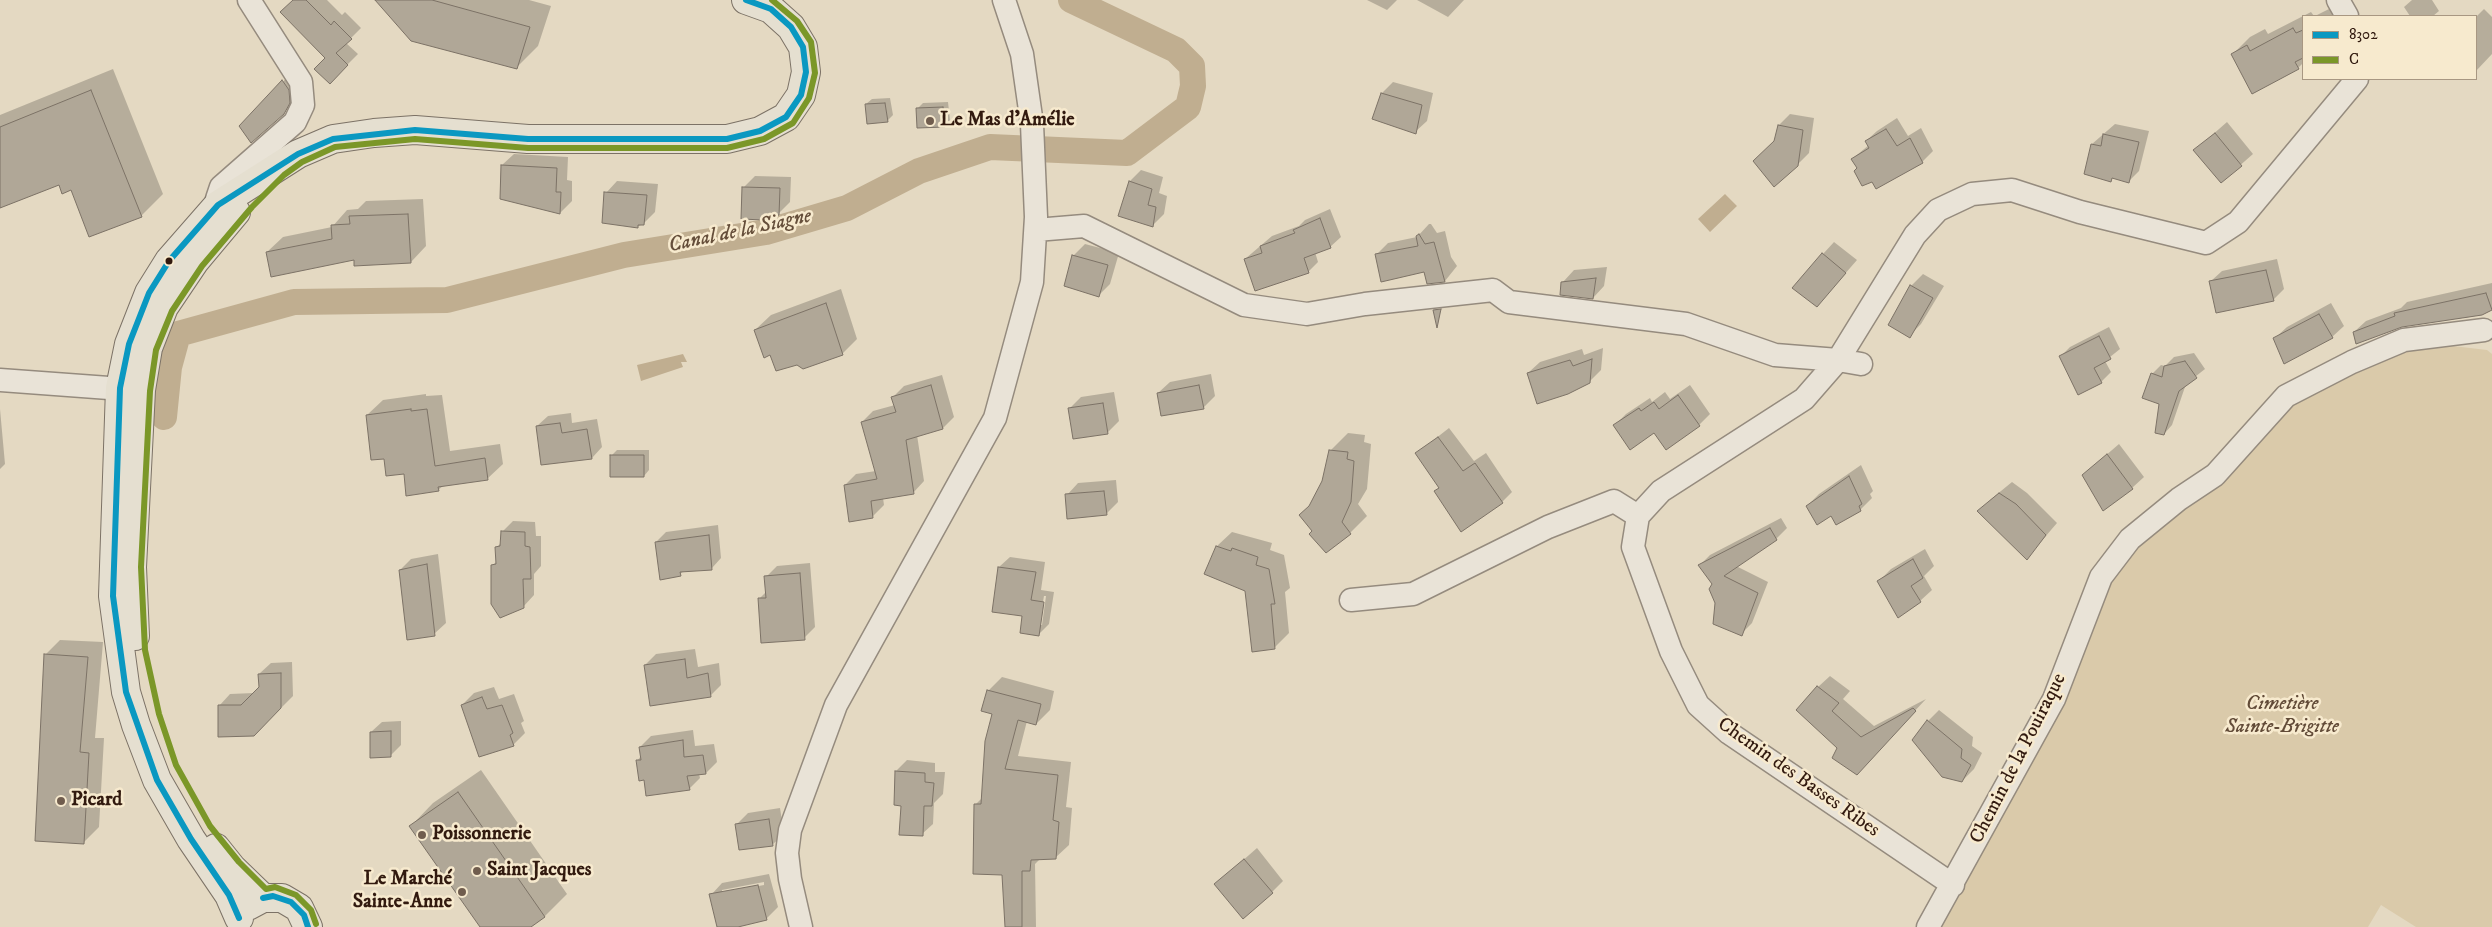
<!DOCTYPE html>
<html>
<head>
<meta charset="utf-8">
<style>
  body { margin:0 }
  #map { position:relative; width:2492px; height:927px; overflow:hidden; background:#e4d9c2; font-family:"IM FELL DW Pica",serif }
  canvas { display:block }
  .legend { position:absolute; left:2302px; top:15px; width:175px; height:65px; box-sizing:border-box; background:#f7eace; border:1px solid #a89782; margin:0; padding:6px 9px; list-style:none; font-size:15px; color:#321a0f }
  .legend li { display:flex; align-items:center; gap:10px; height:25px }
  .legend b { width:25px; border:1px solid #a89782 }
</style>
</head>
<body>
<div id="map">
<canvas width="2492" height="927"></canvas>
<ul class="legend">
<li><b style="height:6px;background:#0a98c1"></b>8302</li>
<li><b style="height:6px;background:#7b9728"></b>C</li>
</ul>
</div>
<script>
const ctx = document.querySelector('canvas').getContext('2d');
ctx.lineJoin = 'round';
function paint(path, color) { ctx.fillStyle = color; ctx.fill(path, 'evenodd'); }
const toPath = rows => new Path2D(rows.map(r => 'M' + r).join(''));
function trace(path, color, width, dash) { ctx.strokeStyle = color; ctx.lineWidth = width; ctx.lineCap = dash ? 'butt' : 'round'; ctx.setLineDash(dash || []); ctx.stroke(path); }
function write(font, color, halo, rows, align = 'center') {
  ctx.font = font + ' "IM FELL DW Pica",serif'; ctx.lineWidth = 5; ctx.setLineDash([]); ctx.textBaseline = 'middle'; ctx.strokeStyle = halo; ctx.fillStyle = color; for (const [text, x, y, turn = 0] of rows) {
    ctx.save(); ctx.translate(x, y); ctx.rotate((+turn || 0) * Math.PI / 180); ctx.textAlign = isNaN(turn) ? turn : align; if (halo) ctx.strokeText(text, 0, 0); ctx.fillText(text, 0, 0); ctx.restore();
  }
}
paint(toPath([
  [2436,344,2487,350,2492,354,2492,927,2416,927,2381,905,2368,927,1938,927,2107,586,2128,559,2156,527,2290,403,2380,357]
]), '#dacaaa');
paint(toPath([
  [1725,194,1737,206,1710,232,1698,219],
  [683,354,687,362,681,362,683,367,641,381,637,365]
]), '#c0ae90');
paint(toPath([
  [294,0,327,0,342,15,345,12,361,28,346,43,358,54,330,82,326,58],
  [375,0,529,0,551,6,538,46,517,67],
  [1367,0,1397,0,1387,10],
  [1417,0,1464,0,1448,17],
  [2412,0,2432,0,2439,11,2433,16,2410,16,2404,7],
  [2335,6,2340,16,2315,16],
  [2484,9,2492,17,2492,54,2476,71,2476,17],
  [2311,12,2314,16,2303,16,2303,63,2298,68,2232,55,2250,37,2265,29,2268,34],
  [113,69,163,194,141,216,59,184,0,207,0,115],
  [294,70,296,101,283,113,241,126],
  [1393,82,1433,93,1427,121,1415,132,1374,118,1382,93],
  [890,98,893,115,887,121,866,104,872,99],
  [948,102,950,120,944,126,917,109,923,103],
  [1790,114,1814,118,1809,153,1797,165,1775,141,1779,125],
  [1897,118,1908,136,1921,128,1933,151,1922,162,1873,180,1852,159,1869,145,1866,141,1877,131],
  [2227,122,2253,154,2221,182,2195,150],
  [2115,124,2149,131,2139,171,2129,181,2114,177,2110,180,2092,144],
  [514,154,568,157,567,180,572,181,572,201,560,213,501,198,502,165],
  [1141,170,1163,177,1159,193,1167,196,1164,214,1153,225,1120,215,1130,181],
  [755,176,791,177,790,202,778,214,744,187],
  [617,181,658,184,655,212,643,224,637,227,606,193],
  [423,199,426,246,411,262,267,252,283,237,332,227,347,210,358,209,366,201],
  [1330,209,1341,237,1330,247,1315,252,1318,262,1308,272,1245,259,1272,236,1299,226,1305,220],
  [1429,224,1431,224,1437,233,1445,231,1451,257,1457,266,1445,281,1425,270,1376,255,1388,243,1417,237],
  [1834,242,1857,260,1817,306,1823,254],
  [1085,244,1119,253,1110,284,1099,295,1073,256],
  [2277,259,2284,289,2273,300,2210,282,2222,271],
  [1607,267,1604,286,1593,298,1563,282,1574,270],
  [1923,274,1944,286,1921,324,1909,336,1911,286],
  [2492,283,2492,309,2470,317,2354,332,2366,321,2401,308,2407,302],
  [841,289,857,339,842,354,797,363,771,354,755,330,771,315],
  [2331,303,2344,326,2332,337,2275,338,2287,327],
  [2109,327,2120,349,2105,361,2111,372,2101,382,2060,357,2070,347],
  [1603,348,1601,370,1589,382,1528,373,1540,362,1582,349,1584,355],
  [2194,353,2205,369,2186,384,2172,425,2164,434,2160,403,2152,374,2161,365,2165,366,2174,357],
  [1211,374,1215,396,1203,408,1158,393,1170,382],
  [942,375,954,417,943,428,917,435,924,481,913,493,883,498,884,505,872,517,845,485,856,474,876,471,862,422,873,411,895,405,893,397,904,386],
  [1690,385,1710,414,1699,425,1666,448,1654,431,1615,425,1626,414,1650,398,1652,402,1665,392,1670,399],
  [1114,392,1119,421,1107,433,1069,409,1081,397],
  [426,394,426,396,442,395,450,451,500,444,503,464,487,479,443,486,438,490,405,473,386,457,367,415,383,400],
  [0,409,5,464,0,469],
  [571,413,572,423,597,419,602,447,592,458,537,426,548,416],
  [1449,428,1474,461,1486,453,1512,492,1502,502,1435,491,1440,487,1417,453],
  [1348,433,1365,435,1364,442,1371,444,1367,489,1358,504,1367,516,1350,533,1314,531,1311,505,1323,481,1330,451],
  [2119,444,2144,477,2132,488,2083,475],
  [617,450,649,450,649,470,644,476,612,455],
  [1861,465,1873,491,1870,494,1872,498,1860,510,1831,515,1807,506,1819,494],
  [1116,480,1118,502,1106,514,1067,495,1078,483],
  [2012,482,2027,493,2057,523,2027,558,1990,500],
  [1781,518,1787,528,1776,539,1736,566,1768,582,1752,623,1741,634,1716,603,1713,584,1700,565,1710,555],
  [513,521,535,522,536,536,541,536,541,566,534,574,534,595,523,607,493,565,497,561,497,547,502,542,502,532],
  [718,525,721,558,712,568,684,571,680,574,656,542,666,532],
  [1232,532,1272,543,1270,550,1284,555,1290,588,1285,592,1289,633,1274,648,1247,590,1217,546],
  [1925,549,1934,566,1924,576,1932,590,1920,601,1879,581,1891,569],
  [438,554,446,623,434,634,400,570,411,559],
  [1010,557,1045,562,1041,590,1054,592,1049,624,1038,635,1023,615,999,567],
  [1044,596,1046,596,1042,625,1039,625],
  [810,563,815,627,804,638,759,599,767,591,766,577,777,566],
  [60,640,103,642,95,738,104,738,99,827,84,842,45,655],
  [695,649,698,667,719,663,721,685,710,696,645,665,656,654],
  [292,662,293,696,254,735,219,706,230,694,254,693,260,687,259,674,271,663],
  [1830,676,1850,691,1843,699,1874,726,1926,699,1868,761,1839,748,1818,687],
  [1002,677,1054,691,1050,710,1036,724,1027,721,1018,756,1071,762,1066,807,1072,808,1069,845,1055,858,1040,859,1035,864,1036,927,1006,927,1003,873,975,805,983,797,993,713,988,691],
  [494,687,499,699,514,694,524,721,521,723,525,733,513,745,462,705,474,693],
  [1939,710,1973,737,1972,746,1982,753,1974,769,1962,781,1928,721],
  [401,721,401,745,390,756,371,732,382,722],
  [693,730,695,746,714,744,717,762,706,773,699,774,700,778,689,789,645,779,637,761,641,756,640,747,651,736],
  [907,760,935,763,935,772,945,772,943,794,934,803,933,824,922,834,902,804,896,771],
  [481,770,567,894,545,916,529,927,481,927,411,826,433,803],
  [780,808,784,834,772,845,736,825,748,813],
  [1257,848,1283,881,1272,892,1216,884],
  [769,874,778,907,766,919,732,927,718,927,711,895,722,883],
  [764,882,764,885,722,893,722,890]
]), '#0003');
trace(toPath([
  [164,417,169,367,178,334,294,302,447,300,624,255,766,232,847,208,919,171,990,147,1127,153,1188,107,1193,86,1192,66,1176,50,1071,0]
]), '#c0ae90', 26);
const building = toPath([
  [293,0,306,0,331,25,334,21,352,39,336,53,348,65,330,84,314,69,325,58,280,12,293,0],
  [375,0,432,0,530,27,517,69,411,41,375,0],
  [2293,28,2296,33,2303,30,2303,58,2295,62,2299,69,2252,94,2231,54,2247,45,2250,51,2293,28],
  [282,80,289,90,290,103,284,114,251,143,239,126,282,80],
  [91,90,142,217,89,237,71,190,62,194,59,185,0,208,0,127,91,90],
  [1381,93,1422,105,1416,134,1372,119,1381,93],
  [885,103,888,122,867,124,865,104,885,103],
  [943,107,945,127,917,128,916,108,943,107],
  [1778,125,1803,130,1798,166,1774,187,1753,161,1774,141,1778,125],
  [1886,129,1897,146,1910,138,1923,163,1876,189,1872,182,1862,186,1854,171,1857,168,1851,159,1869,148,1865,141,1886,129],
  [2215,133,2242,166,2221,183,2193,150,2215,133],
  [2103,134,2139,142,2129,183,2112,178,2111,182,2084,174,2091,144,2101,146,2103,134],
  [501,165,557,168,556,192,561,192,560,214,500,199,501,165],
  [1129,181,1152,189,1148,205,1156,207,1153,227,1118,216,1129,181],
  [742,187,780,188,779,215,764,220,741,219,742,187],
  [604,192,647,195,644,225,638,225,638,228,602,223,604,192],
  [408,214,411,263,354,266,354,260,271,277,266,252,332,239,331,225,350,224,349,216,408,214],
  [1320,218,1331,248,1304,258,1309,273,1255,291,1244,259,1262,253,1260,246,1295,233,1293,230,1320,218],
  [1419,234,1425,244,1434,242,1445,282,1427,284,1424,272,1381,282,1375,254,1418,246,1416,236,1419,234],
  [1822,253,1846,273,1817,307,1792,288,1822,253],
  [1072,255,1108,265,1099,297,1064,286,1072,255],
  [2266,270,2274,301,2216,313,2209,281,2266,270],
  [1596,278,1593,299,1560,295,1561,282,1596,278],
  [1910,285,1933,298,1910,338,1888,325,1910,285],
  [2486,293,2492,310,2482,315,2402,327,2356,344,2353,332,2395,316,2394,313,2486,293],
  [826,303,843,355,803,369,797,365,776,371,770,355,764,358,754,330,826,303],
  [1441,309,1437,328,1433,310,1441,309],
  [2319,314,2333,338,2284,364,2273,338,2319,314],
  [2099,336,2111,359,2094,368,2102,383,2078,395,2059,356,2099,336],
  [1592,359,1590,383,1568,394,1537,404,1527,373,1570,360,1573,366,1592,359],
  [2185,361,2197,378,2179,391,2164,435,2155,433,2159,404,2142,398,2151,373,2162,377,2164,366,2185,361],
  [931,385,943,429,906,440,914,494,871,501,873,518,849,522,844,485,877,479,861,422,896,412,891,397,931,385],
  [1199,385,1204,409,1161,416,1157,393,1199,385],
  [1678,395,1700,426,1666,450,1654,433,1630,450,1613,425,1639,408,1641,411,1654,402,1659,409,1678,395],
  [1103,403,1108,434,1073,439,1068,408,1103,403],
  [411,409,411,411,427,409,435,466,485,458,488,480,438,487,439,491,406,496,404,474,386,476,384,459,371,460,366,415,411,409],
  [560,423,562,433,587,429,592,459,541,465,536,426,560,423],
  [1438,437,1463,471,1475,463,1503,503,1461,532,1434,491,1439,488,1415,453,1438,437],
  [1329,450,1348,452,1347,459,1354,461,1351,502,1342,522,1351,534,1326,553,1309,534,1312,531,1299,515,1309,506,1322,481,1329,450],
  [2107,454,2133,489,2103,511,2082,475,2107,454],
  [610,455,644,455,644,477,610,477,610,455],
  [1849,476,1862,504,1859,506,1861,511,1836,525,1831,516,1817,525,1806,506,1849,476],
  [1104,491,1107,515,1067,519,1065,494,1104,491],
  [1999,493,2016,504,2046,535,2027,560,1977,511,1999,493],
  [1770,528,1777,540,1724,576,1758,593,1742,636,1713,624,1715,603,1709,589,1712,584,1698,565,1770,528],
  [501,531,525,532,525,546,530,547,531,579,523,579,524,608,500,618,491,604,491,565,496,564,495,547,500,546,501,531],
  [709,535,712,570,680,572,681,576,660,580,655,542,709,535],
  [1216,546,1231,551,1232,548,1258,557,1256,565,1269,569,1275,604,1271,604,1275,649,1252,652,1245,591,1204,574,1216,546],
  [1913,559,1923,578,1911,586,1921,602,1898,618,1877,581,1913,559],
  [427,564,435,636,407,640,399,570,427,564],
  [998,567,1036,572,1031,600,1044,602,1039,636,1020,633,1022,616,992,612,998,567],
  [800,573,805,640,761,643,758,598,766,598,764,576,800,573],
  [44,654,88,657,80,752,89,753,84,844,35,841,44,654],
  [685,659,687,678,708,673,711,697,650,706,644,665,685,659],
  [281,673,281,708,254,736,218,737,218,705,241,705,259,687,258,674,281,673],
  [1817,686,1839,703,1832,711,1861,737,1913,708,1916,711,1857,775,1832,758,1837,748,1796,710,1817,686],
  [987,690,1041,704,1036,725,1018,720,1005,769,1058,775,1053,820,1059,822,1056,859,1031,860,1030,871,1022,871,1022,927,1005,927,1002,875,973,874,974,804,981,804,985,741,992,714,981,711,987,690],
  [482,697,487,709,502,705,513,733,510,735,514,746,479,757,461,705,482,697],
  [1927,720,1962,749,1961,758,1971,765,1962,782,1942,777,1912,740,1927,720],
  [391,731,391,757,370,758,370,732,391,731],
  [683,740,684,757,703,755,706,774,687,776,690,790,646,796,644,780,639,781,636,760,641,760,639,747,683,740],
  [895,771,925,773,925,782,934,783,932,806,924,806,923,836,899,835,901,806,894,805,895,771],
  [458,792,545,917,531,927,480,927,409,826,458,792],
  [769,819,773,846,739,850,735,824,769,819],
  [1244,859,1273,893,1243,919,1214,884,1244,859],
  [758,885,767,920,738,927,717,927,709,894,758,885]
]);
paint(building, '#b0a797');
trace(building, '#7c7266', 1);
const minor = toPath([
  [2338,0,2347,16],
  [221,214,217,199,221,187,295,122,303,105,301,82,249,0],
  [1036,230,1084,226,1244,305,1307,314,1365,304,1493,290,1509,302,1686,324,1775,355,1838,360,1861,364],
  [0,380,136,390],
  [1351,600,1413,594,1548,527,1614,501,1638,516],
  [1953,885,1729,733,1698,705,1671,651,1633,547,1638,516,1661,491,1804,399,1838,360,1915,235,1938,210,1972,194,2012,190,2080,212,2206,243,2238,222,2357,79],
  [801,927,790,879,787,853,790,830,836,705,995,418,1032,282,1036,217,1032,124,1022,54,1004,0],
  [1928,927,2054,699,2101,577,2130,539,2179,499,2215,475,2286,396,2352,362,2404,340,2484,330]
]);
const primary = toPath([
  [135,636,132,567,141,390,148,348,164,307,195,261,236,212],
  [216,848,232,868,263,898],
  [248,906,263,898,282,898,299,908,308,927],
  [239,918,229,895,191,839,157,780,136,725,126,692,113,596,120,388,129,344,149,293,169,261,218,205,298,154,333,139,374,133,415,130,528,139,727,139,760,131,786,117,801,95,806,72,803,47,791,27,771,9,746,0]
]);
trace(minor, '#958b7e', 25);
trace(primary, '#7c7266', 30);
trace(minor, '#e9e3d7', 22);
trace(primary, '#e5dfd0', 28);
trace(toPath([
  [263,898,273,896,291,902,304,915,308,927],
  [239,918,229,895,191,839,157,780,126,692,113,596,120,388,129,344,149,293,169,261,218,205,298,154,333,139,415,130,528,139,727,139,760,131,786,117,801,95,806,72,803,47,791,27,771,9,746,0]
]), '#0a98c1', 6);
trace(toPath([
  [316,924,311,910,296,895,275,887,266,889,239,862,210,826,176,765,159,714,145,650,141,567,150,391,156,350,172,311,202,266,252,207,284,175,302,162,335,147,415,139,528,148,727,148,764,139,793,123,809,98,815,73,811,42,797,21,772,0]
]), '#7b9728', 6);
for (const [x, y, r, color] of [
  [930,121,5,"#705d4e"],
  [169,261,4.5,"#321a0f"],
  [61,801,5,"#705d4e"],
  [422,835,5,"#705d4e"],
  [477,871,5,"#705d4e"],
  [462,892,5,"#705d4e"]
]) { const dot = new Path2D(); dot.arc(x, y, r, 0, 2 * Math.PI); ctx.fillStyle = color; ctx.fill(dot); trace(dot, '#f7eace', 2); }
write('bold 20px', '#321a0f', '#f7eace', [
  ["Le Mas d'Amélie",940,121],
  ["Picard",71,801],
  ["Poissonnerie",432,835],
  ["Saint Jacques",487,871],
  ["Le Marché",452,880,"right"],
  ["Sainte-Anne",452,903,"right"]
], 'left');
write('italic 20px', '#624b38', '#f7eace', [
  ["Cimetière",2282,705],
  ["Sainte-Brigitte",2282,728]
]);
write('20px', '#321a0f', '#f7eace', [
  ["Chemin de la Pouiraque",2019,759,-63],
  ["Chemin des Basses Ribes",1798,778,35]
]);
write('italic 21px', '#654e3a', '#f7eace', [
  ["Canal de la Siagne",740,232,-12]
]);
</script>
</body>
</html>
